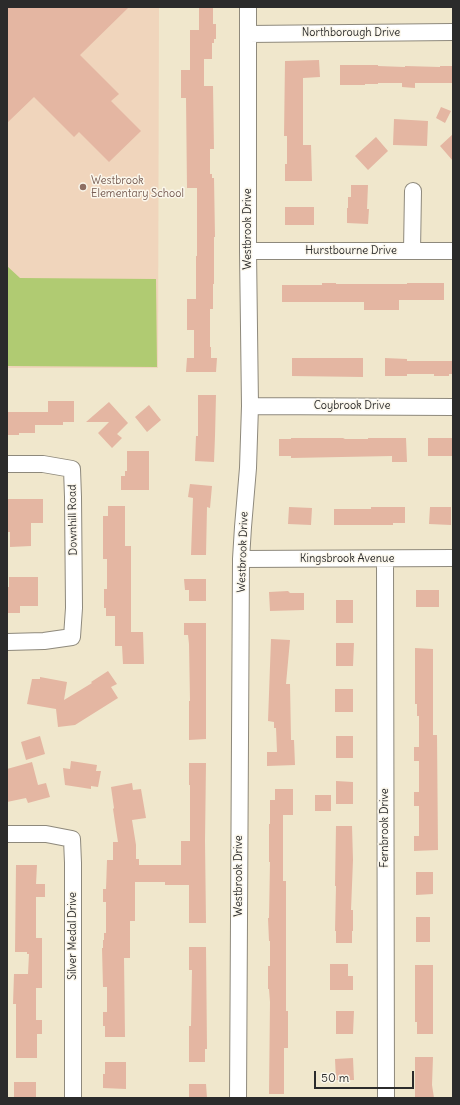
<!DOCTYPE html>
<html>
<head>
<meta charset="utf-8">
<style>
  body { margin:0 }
  #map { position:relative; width:460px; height:1105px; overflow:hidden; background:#f0e7cc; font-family:Delius,sans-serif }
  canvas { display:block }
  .frame { position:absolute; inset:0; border:8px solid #2b2b2b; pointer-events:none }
  .scale { position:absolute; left:314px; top:1071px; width:100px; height:18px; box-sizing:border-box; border:2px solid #2b2b2b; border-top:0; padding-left:5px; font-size:12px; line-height:14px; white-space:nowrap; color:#2b2b2b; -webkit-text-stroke:3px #fbf7ec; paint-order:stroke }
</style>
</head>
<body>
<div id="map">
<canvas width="460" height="1105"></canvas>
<div class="frame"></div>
<div class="scale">50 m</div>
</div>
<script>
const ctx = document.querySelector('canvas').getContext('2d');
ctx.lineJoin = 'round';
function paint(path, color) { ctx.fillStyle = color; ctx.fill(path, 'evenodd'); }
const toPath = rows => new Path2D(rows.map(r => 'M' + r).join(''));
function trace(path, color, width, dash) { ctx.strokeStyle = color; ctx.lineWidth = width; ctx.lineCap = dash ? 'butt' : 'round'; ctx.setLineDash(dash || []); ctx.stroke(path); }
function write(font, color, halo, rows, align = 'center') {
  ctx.font = font + ' Delius,sans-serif'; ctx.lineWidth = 3; ctx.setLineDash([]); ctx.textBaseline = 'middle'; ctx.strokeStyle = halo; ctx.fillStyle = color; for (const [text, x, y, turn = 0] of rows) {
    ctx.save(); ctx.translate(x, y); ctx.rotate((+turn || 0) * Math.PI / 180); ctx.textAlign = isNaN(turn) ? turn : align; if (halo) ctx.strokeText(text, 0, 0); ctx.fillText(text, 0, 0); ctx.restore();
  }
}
paint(toPath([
  [7,7,159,7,158,368,7,368]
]), '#f0d5bc');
paint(toPath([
  [7,266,20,278,156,279,157,367,7,366]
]), '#b0cb72');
paint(toPath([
  [7,7,129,7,80,55,119,94,111,101,141,131,109,162,79,132,74,137,34,97,7,123],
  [199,7,213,7,213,24,216,24,216,39,214,39,214,43,212,43,212,59,204,59,204,86,213,86,214,149,210,149,210,174,212,174,212,178,214,178,215,237,214,237,214,284,213,284,213,309,210,309,210,347,211,347,211,358,217,358,216,372,186,372,187,358,194,358,194,330,187,330,187,299,196,299,196,256,197,256,197,188,187,188,186,98,181,98,181,70,190,70,190,30,199,30],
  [319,60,320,77,303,78,303,145,311,145,312,181,285,181,285,164,287,164,287,136,284,136,285,61],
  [340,65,378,65,378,66,405,67,405,66,440,67,440,66,453,66,453,83,415,83,415,88,402,87,402,83,378,83,378,84,365,84,365,85,340,85],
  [441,107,451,111,445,123,436,118],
  [394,119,428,121,427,146,393,145],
  [453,134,453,161,440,146],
  [376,137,388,151,368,170,355,156],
  [351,185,368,185,367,209,369,209,368,224,347,223,347,208,348,208,348,197,351,197],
  [285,207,314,207,314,225,285,225],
  [322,283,336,283,336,284,407,284,407,283,444,283,444,300,399,300,399,310,364,310,364,302,282,302,282,285,322,285],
  [292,358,363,358,363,377,292,376],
  [385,358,407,359,407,361,453,361,453,374,449,374,449,376,434,376,434,374,407,374,407,376,385,376],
  [198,395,216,395,215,436,214,462,195,461,196,436,198,436],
  [48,401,74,401,74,422,63,422,63,425,35,425,35,433,19,433,19,435,7,435,7,412,48,412],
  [109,402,128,423,117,434,122,438,112,448,98,433,109,422,86,422],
  [149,405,161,420,147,432,135,417],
  [291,438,343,438,345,439,368,439,368,438,406,438,407,462,392,462,392,456,291,458,291,456,279,456,279,439,291,439],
  [428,438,453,438,453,456,428,456],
  [127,451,149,451,149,490,121,490,121,476,125,476,125,471,127,471],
  [190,484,212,486,210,508,207,507,206,555,191,555,193,498,188,497],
  [8,499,43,499,43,523,31,523,31,546,10,547,10,532,7,532,7,510,8,510],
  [108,506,125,506,125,546,131,546,131,632,143,632,144,664,123,664,122,646,115,646,115,616,106,616,106,608,104,608,104,589,107,589,107,559,103,559,103,516,108,516],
  [289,507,312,508,311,525,288,524],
  [371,507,405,507,405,523,393,523,393,525,334,525,334,509,371,509],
  [430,507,451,507,451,525,429,524],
  [9,577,38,577,38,606,20,606,20,613,7,613,7,587,9,587],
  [184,579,206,579,206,601,189,601,189,590,185,590],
  [416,590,439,590,439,607,416,607],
  [288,591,290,593,304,593,304,610,270,611,269,592],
  [336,600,353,600,353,623,336,623],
  [184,623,206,623,206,739,189,740,189,701,190,701,189,644,188,635,184,635],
  [271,639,290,640,286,684,290,684,291,740,294,740,295,765,267,766,267,752,277,752,276,728,274,728,274,722,268,721],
  [336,643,354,643,353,666,336,666],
  [415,648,433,649,433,735,437,735,438,850,414,851,414,836,419,836,419,806,414,806,414,792,419,792,419,761,414,761,414,747,419,747,419,716,417,716,417,704,415,704],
  [108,671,117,684,111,687,118,698,75,725,58,727,56,709,27,704,32,679,40,679,40,677,67,682,64,700,92,683,91,682],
  [335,689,353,689,353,712,335,712],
  [40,736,45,754,26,760,21,742],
  [336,736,353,736,353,758,336,758],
  [71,761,97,765,96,771,101,771,98,787,91,786,91,789,65,785,63,768,70,769],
  [32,762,38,785,46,783,50,797,28,803,26,798,7,802,7,769],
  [189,763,206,763,205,841,206,923,189,923,189,885,165,885,165,882,135,882,135,921,130,921,130,958,124,958,125,1037,105,1037,105,1026,103,1026,103,1012,107,1012,107,987,103,987,102,948,103,948,103,940,104,940,104,933,106,933,106,902,103,902,103,889,106,889,107,860,113,860,113,842,118,842,113,809,114,808,111,787,132,783,133,790,141,789,146,818,132,820,136,845,136,859,139,859,139,865,181,865,181,841,190,841,190,785,189,785],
  [336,781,353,782,353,804,336,804],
  [275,789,293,789,293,815,283,815,283,881,286,881,286,1011,288,1011,288,1048,284,1048,284,1094,269,1094,270,1002,269,989,268,989,268,966,270,966,270,941,269,941,268,918,269,918,270,862,269,862,269,824,270,824,270,800,275,800],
  [315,795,331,795,331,811,315,811],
  [336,826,352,826,353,860,351,910,353,910,353,931,352,931,352,943,336,943,336,931,335,931,336,886,335,886],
  [16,865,37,865,36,884,45,884,45,897,36,897,36,938,42,938,42,988,36,988,36,1020,42,1020,42,1034,37,1034,37,1058,16,1058,16,1004,13,1004,14,974,28,974,29,954,27,954,27,952,15,952],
  [416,872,433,872,433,894,416,895],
  [416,917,430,917,430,942,416,942],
  [189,947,206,947,207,1049,205,1049,205,1062,189,1062,189,1026,191,1026,192,970,189,970],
  [330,964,348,964,348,976,353,976,353,990,330,990],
  [415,965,433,965,433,1034,417,1034,417,1022,415,1022],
  [336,1011,354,1011,353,1034,336,1034],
  [415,1057,433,1057,432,1085,434,1098,415,1098],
  [353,1058,354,1080,336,1080,335,1059],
  [105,1062,126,1062,126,1089,103,1088,103,1074,105,1074],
  [14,1082,36,1082,36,1098,14,1098],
  [189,1084,206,1084,207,1098,189,1098]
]), '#e4b6a2');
const minor = toPath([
  [248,34,453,32],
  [248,251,453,251],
  [412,251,413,191],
  [250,406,453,407],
  [7,464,43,464,72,469,73,497,74,608,72,637,44,641,7,642],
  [241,559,453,558],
  [385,559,386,1098],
  [7,834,46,834,72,839,73,863,73,1098],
  [238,1098,241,559,243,527,248,468,250,406,248,251,248,7]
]);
trace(minor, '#8e897c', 18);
trace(minor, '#fff', 16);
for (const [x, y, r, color] of [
  [83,187,4,"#8d6e63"]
]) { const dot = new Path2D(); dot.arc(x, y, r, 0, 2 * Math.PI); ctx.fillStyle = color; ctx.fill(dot); trace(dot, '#fbf7ec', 1.5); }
write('11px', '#2b2b2b', '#fbf7ec', [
  ["Northborough Drive",351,33],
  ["Westbrook Drive",248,229,-90],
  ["Hurstbourne Drive",351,251],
  ["Coybrook Drive",352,406],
  ["Downhill Road",73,520,-91],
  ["Westbrook Drive",243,552,-88],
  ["Kingsbrook Avenue",347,559],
  ["Fernbrook Drive",385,828,-90],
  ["Westbrook Drive",239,876,-90],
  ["Silver Medal Drive",73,936,-90]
]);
write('11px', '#785e54', '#fbf7ec', [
  ["Westbrook",91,181],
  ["Elementary School",91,194]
], 'left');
</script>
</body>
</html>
